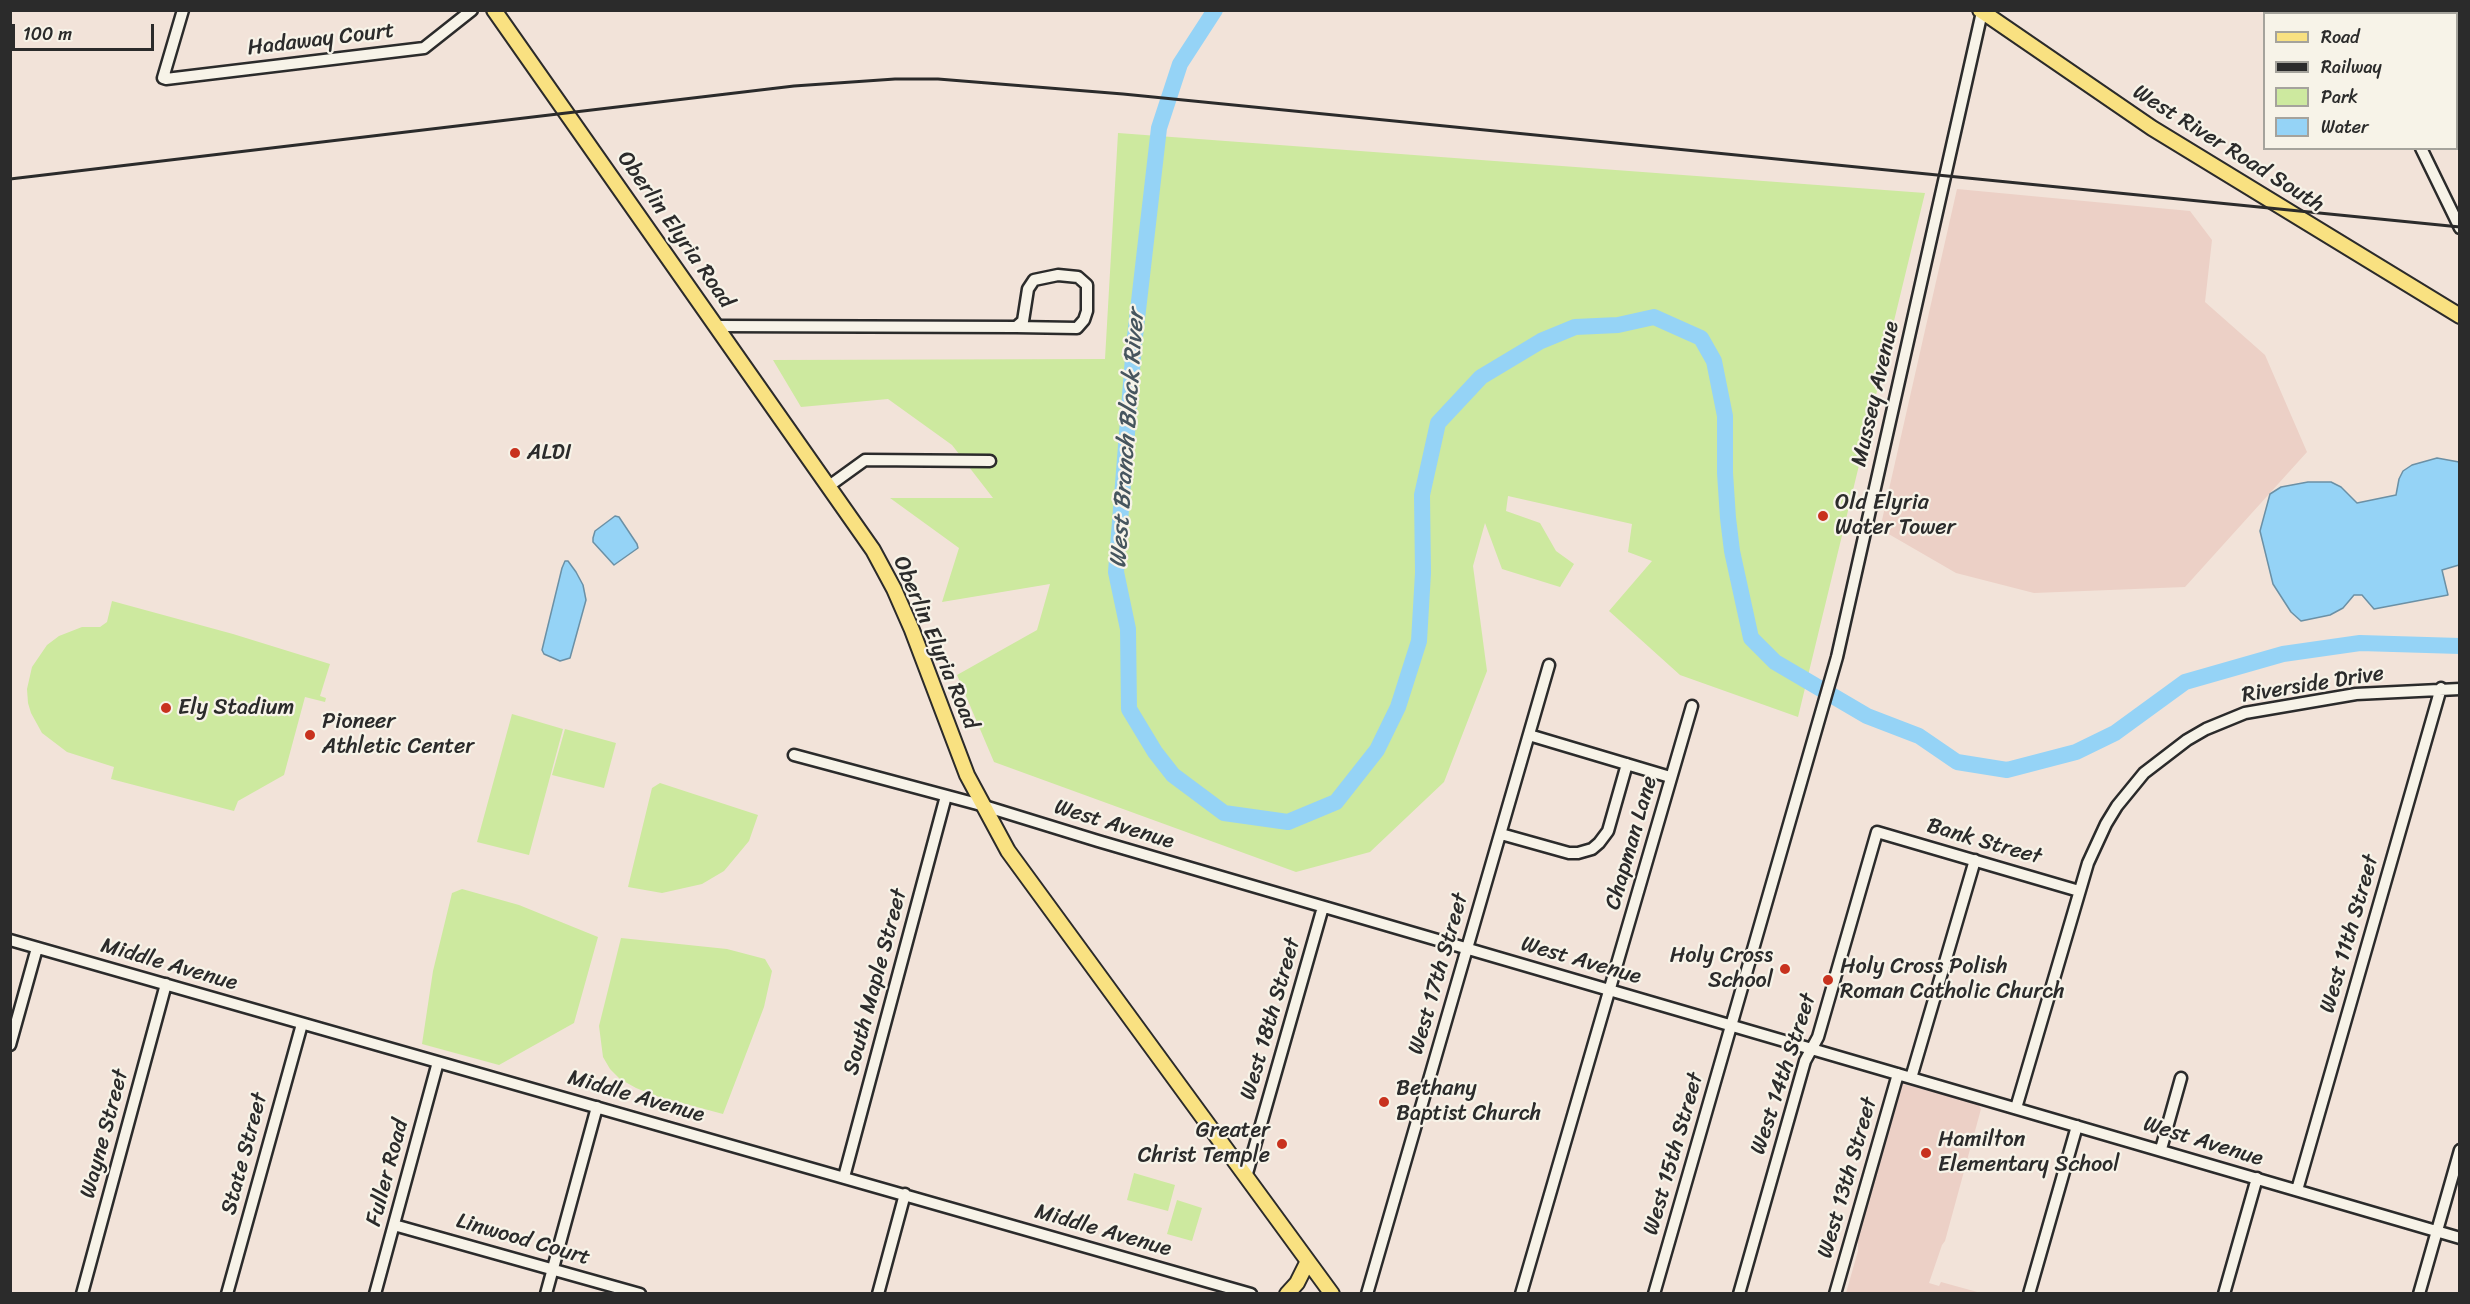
<!DOCTYPE html>
<html>
<head>
<meta charset="utf-8">
<style>
  body { margin:0 }
  #map { position:relative; width:2470px; height:1304px; overflow:hidden; background:#f2e3d9; font-family:Sriracha,sans-serif }
  canvas { display:block }
  .frame { position:absolute; inset:0; border:12px solid #2b2b2b; pointer-events:none }
  .legend { position:absolute; left:2263px; top:12px; width:195px; height:138px; box-sizing:border-box; background:#f7f3e8; border:2px solid #a5a39c; margin:0; padding:8px 10px; list-style:none; font-size:18px; color:#2b2b2b }
  .legend li { display:flex; align-items:center; gap:12px; height:30px }
  .legend b { width:30px; border:2px solid #a5a39c }
  .scale { position:absolute; left:12px; top:24px; width:142px; height:27px; box-sizing:border-box; border:3px solid #2b2b2b; border-top:0; padding-left:8px; font-size:18px; line-height:21px; white-space:nowrap; color:#2b2b2b; -webkit-text-stroke:4px #f7f3e8; paint-order:stroke }
</style>
</head>
<body>
<div id="map">
<canvas width="2470" height="1304"></canvas>
<div class="frame"></div>
<ul class="legend">
<li><b style="height:8px;background:#f9e181"></b>Road</li>
<li><b style="height:8px;background:#2b2b2b"></b>Railway</li>
<li><b style="height:16px;background:#cde99f"></b>Park</li>
<li><b style="height:16px;background:#95d3f6"></b>Water</li>
</ul>
<div class="scale">100 m</div>
</div>
<script>
const ctx = document.querySelector('canvas').getContext('2d');
ctx.lineJoin = 'round';
function paint(path, color) { ctx.fillStyle = color; ctx.fill(path, 'evenodd'); }
const toPath = rows => new Path2D(rows.map(r => 'M' + r).join(''));
function trace(path, color, width, dash) { ctx.strokeStyle = color; ctx.lineWidth = width; ctx.lineCap = dash ? 'butt' : 'round'; ctx.setLineDash(dash || []); ctx.stroke(path); }
function write(font, color, halo, rows, align = 'center') {
  ctx.font = font + ' Sriracha,sans-serif'; ctx.lineWidth = 4.5; ctx.setLineDash([]); ctx.textBaseline = 'middle'; ctx.strokeStyle = halo; ctx.fillStyle = color; for (const [text, x, y, turn = 0] of rows) {
    ctx.save(); ctx.translate(x, y); ctx.rotate((+turn || 0) * Math.PI / 180); ctx.textAlign = isNaN(turn) ? turn : align; if (halo) ctx.strokeText(text, 0, 0); ctx.fillText(text, 0, 0); ctx.restore();
  }
}
paint(toPath([
  [1957,189,2190,211,2212,240,2205,302,2265,355,2307,452,2185,587,2034,593,1956,573,1880,529],
  [1903,1084,1978,1104,1981,1109,1945,1241,1942,1245,1929,1283,1939,1286,1941,1282,1981,1293,1846,1293,1858,1251,1858,1237,1900,1090]
]), '#ecd0c6');
paint(toPath([
  [1118,133,1925,193,1798,717,1680,675,1609,611,1652,561,1628,552,1632,524,1508,496,1506,511,1540,523,1556,551,1574,564,1560,587,1502,569,1485,523,1473,566,1487,671,1444,782,1370,852,1296,872,994,762,957,675,1037,630,1050,584,942,602,959,548,890,498,993,498,952,445,888,399,801,407,773,360,1105,359],
  [112,601,233,634,330,664,320,696,326,698,325,702,305,697,284,775,238,801,234,811,111,779,114,767,67,752,42,733,31,713,28,703,27,689,32,667,47,645,59,636,82,627,100,627,107,622],
  [512,714,563,729,529,855,477,842],
  [565,729,616,743,604,788,552,775],
  [660,783,758,815,749,841,724,871,702,884,662,893,628,887,652,788],
  [462,889,519,905,598,937,574,1023,499,1065,422,1044,433,971,452,893],
  [621,938,727,949,765,959,772,971,764,1007,723,1114,656,1096,636,1088,620,1079,610,1069,603,1057,599,1026],
  [1134,1173,1175,1185,1168,1211,1127,1200],
  [1177,1200,1202,1208,1192,1241,1167,1234]
]), '#cde99f');
const water = toPath([
  [2437,458,2459,462,2459,565,2442,570,2448,595,2374,609,2362,595,2354,595,2343,608,2330,615,2301,621,2291,612,2273,584,2260,531,2270,494,2281,487,2308,482,2331,482,2341,487,2357,503,2396,495,2399,479,2403,471,2412,465,2437,458],
  [615,516,619,517,637,544,638,548,614,565,593,542,593,538,595,531,615,516],
  [565,561,568,561,576,572,583,585,586,600,570,658,560,661,544,654,542,650,562,568,565,561]
]);
paint(water, '#95d3f6');
trace(water, '#6b90a5', 1.5);
trace(toPath([
  [1215,10,1180,64,1159,128,1134,345,1116,572,1128,629,1129,709,1155,752,1173,775,1224,813,1288,822,1336,802,1377,750,1398,707,1419,641,1423,573,1422,495,1438,423,1481,377,1541,341,1575,327,1618,325,1654,317,1701,338,1714,361,1725,416,1725,473,1728,518,1732,551,1751,638,1775,662,1867,716,1919,736,1957,762,2007,770,2076,752,2115,733,2185,682,2283,654,2360,643,2460,646]
]), '#95d3f6', 16);
const minor = toPath([
  [183,10,163,78,166,79,424,48,472,10],
  [2354,10,2356,14],
  [2421,148,2460,228],
  [717,326,1016,327,1077,328,1084,320,1087,311,1087,285,1078,277,1058,275,1034,280,1028,289,1023,321,1016,327],
  [829,486,865,460,990,461],
  [1529,735,1670,777],
  [794,755,981,805,1098,841,2460,1238],
  [1501,834,1569,853,1578,853,1592,849,1599,843,1608,831,1627,764],
  [10,940,1251,1294],
  [10,1045,37,948],
  [1911,1078,1975,860],
  [2016,1108,2088,863,2106,824,2117,806,2144,773,2187,740,2206,729,2245,713,2356,694,2460,689],
  [2161,1149,2181,1078],
  [844,1177,946,796],
  [1246,1177,1323,907],
  [2297,1190,2441,688],
  [394,1225,640,1294],
  [82,1294,166,984],
  [227,1294,302,1024],
  [375,1294,438,1062],
  [546,1294,597,1107],
  [878,1294,905,1194],
  [1367,1294,1549,665],
  [1521,1294,1692,706],
  [1654,1294,1837,657,1982,12],
  [1739,1294,1805,1061,1818,1037,1877,832,2079,891],
  [1835,1294,1898,1074],
  [2029,1294,2077,1126],
  [2224,1294,2257,1178],
  [2419,1294,2460,1150]
]);
const major = toPath([
  [494,10,873,550,894,589,912,630,967,775,1008,851,1332,1294],
  [1980,10,2152,128,2460,316],
  [1287,1294,1297,1283,1308,1261]
]);
trace(minor, '#2b2b2b', 15);
trace(major, '#2b2b2b', 18);
trace(minor, '#f7f3e8', 10);
trace(major, '#f9e181', 14);
trace(toPath([
  [10,179,794,86,895,79,938,79,1123,94,2460,227]
]), '#2b2b2b', 3);
for (const [x, y, r, color] of [
  [515,453,6,"#c8321e"],
  [1823,516,6,"#c8321e"],
  [166,708,6,"#c8321e"],
  [310,735,6,"#c8321e"],
  [1785,969,6,"#c8321e"],
  [1828,980,6,"#c8321e"],
  [1384,1102,6,"#c8321e"],
  [1282,1144,6,"#c8321e"],
  [1926,1153,6,"#c8321e"]
]) { const dot = new Path2D(); dot.arc(x, y, r, 0, 2 * Math.PI); ctx.fillStyle = color; ctx.fill(dot); trace(dot, '#f7f3e8', 2); }
write('22px', '#2b2b2b', '#f7f3e8', [
  ["Hadaway Court",321,40,-7],
  ["West River Road South",2228,149,32],
  ["Oberlin Elyria Road",675,230,55],
  ["Mussey Avenue",1876,394,-77],
  ["Oberlin Elyria Road",935,643,67],
  ["Riverside Drive",2313,685,-9],
  ["West Avenue",1114,825,17],
  ["Bank Street",1984,842,16],
  ["Chapman Lane",1632,843,-74],
  ["West 11th Street",2350,934,-74],
  ["West Avenue",1581,961,16],
  ["Middle Avenue",169,965,16],
  ["West 17th Street",1439,974,-74],
  ["South Maple Street",876,982,-75],
  ["West 18th Street",1271,1019,-74],
  ["West 14th Street",1784,1074,-72],
  ["Middle Avenue",636,1097,16],
  ["Wayne Street",105,1134,-75],
  ["West Avenue",2203,1142,17],
  ["State Street",245,1154,-75],
  ["West 15th Street",1674,1154,-74],
  ["Fuller Road",388,1173,-75],
  ["West 13th Street",1848,1178,-74],
  ["Middle Avenue",1103,1231,16],
  ["Linwood Court",523,1240,16]
]);
write('22px', '#2b2b2b', '#f7f3e8', [
  ["ALDI",527,453],
  ["Old Elyria",1835,503],
  ["Water Tower",1835,528],
  ["Ely Stadium",178,708],
  ["Pioneer",322,722],
  ["Athletic Center",322,747],
  ["Holy Cross",1773,956,"right"],
  ["School",1773,981,"right"],
  ["Holy Cross Polish",1840,967],
  ["Roman Catholic Church",1840,992],
  ["Bethany",1396,1089],
  ["Baptist Church",1396,1114],
  ["Greater",1270,1131,"right"],
  ["Christ Temple",1270,1156,"right"],
  ["Hamilton",1938,1140],
  ["Elementary School",1938,1165]
], 'left');
write('italic 24px', '#46555e', '#f7f3e8', [
  ["West Branch Black River",1128,439,-86]
]);
</script>
</body>
</html>
